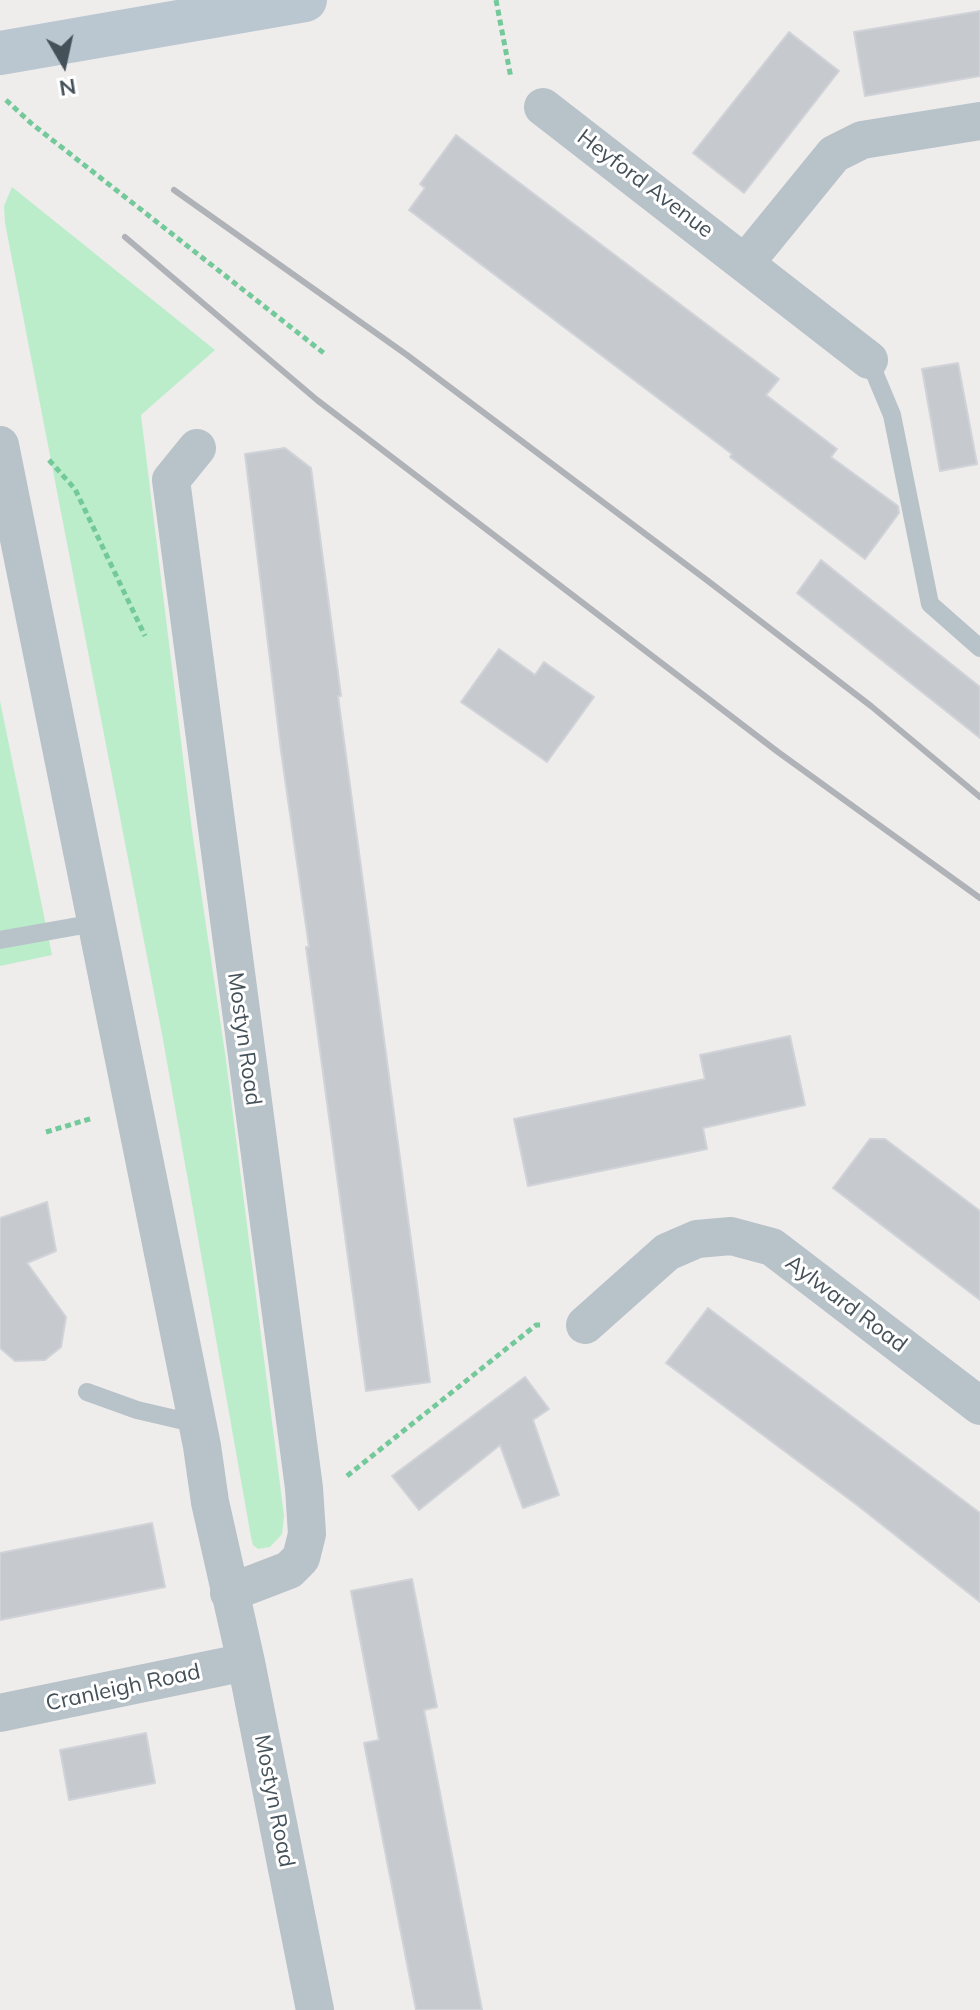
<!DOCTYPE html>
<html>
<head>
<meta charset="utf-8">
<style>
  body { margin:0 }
  #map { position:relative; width:980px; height:2010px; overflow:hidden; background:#efecec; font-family:Mulish,sans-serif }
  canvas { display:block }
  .north { position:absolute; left:24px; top:24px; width:80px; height:80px; -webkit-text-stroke:6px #fff; paint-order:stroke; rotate:171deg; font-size:22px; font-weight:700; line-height:32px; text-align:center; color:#455159 }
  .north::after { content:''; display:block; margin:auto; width:28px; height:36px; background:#455159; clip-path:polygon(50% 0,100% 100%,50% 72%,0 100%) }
</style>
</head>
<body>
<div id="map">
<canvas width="980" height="2010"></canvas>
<div class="north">N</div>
</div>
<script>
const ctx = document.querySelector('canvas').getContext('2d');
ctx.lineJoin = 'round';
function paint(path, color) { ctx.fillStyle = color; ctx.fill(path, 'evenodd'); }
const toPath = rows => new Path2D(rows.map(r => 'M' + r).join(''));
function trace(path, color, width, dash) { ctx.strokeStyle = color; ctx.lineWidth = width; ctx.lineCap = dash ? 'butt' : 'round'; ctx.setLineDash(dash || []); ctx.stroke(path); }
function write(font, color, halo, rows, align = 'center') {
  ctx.font = font + ' Mulish,sans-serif'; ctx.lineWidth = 6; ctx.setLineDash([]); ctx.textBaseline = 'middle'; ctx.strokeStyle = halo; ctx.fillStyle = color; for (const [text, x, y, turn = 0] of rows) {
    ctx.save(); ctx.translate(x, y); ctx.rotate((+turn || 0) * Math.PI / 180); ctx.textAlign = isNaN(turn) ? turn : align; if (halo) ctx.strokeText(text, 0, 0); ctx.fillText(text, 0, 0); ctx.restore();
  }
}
paint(toPath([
  [12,187,215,350,141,415,192,831,226,1060,284,1516,282,1534,270,1547,258,1549,253,1545,251,1537,162,1034,5,223,4,206],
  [0,701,52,955,0,966]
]), '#bbedcb');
const building = toPath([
  [980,11,980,76,865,96,854,32,980,11],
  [789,32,839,71,744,193,693,153,789,32],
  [456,135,779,379,766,395,837,449,831,457,898,506,899,513,865,559,730,457,732,454,409,210,425,188,420,184,456,135],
  [958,363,977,464,940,471,922,369,958,363],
  [285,448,311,468,341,696,338,696,430,1382,366,1391,306,947,309,947,281,751,245,454,285,448],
  [821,560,980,687,980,738,797,593,821,560],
  [499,649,535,675,544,662,594,697,547,762,461,702,499,649],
  [790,1036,805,1105,703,1128,707,1149,528,1186,514,1119,705,1079,700,1055,790,1036],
  [870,1139,885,1139,980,1211,980,1300,833,1188,870,1139],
  [47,1202,56,1251,27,1263,66,1317,61,1347,45,1360,15,1361,0,1348,0,1218,47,1202],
  [708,1308,980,1513,980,1602,857,1505,666,1363,708,1308],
  [525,1377,549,1409,533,1420,559,1495,523,1508,500,1445,419,1510,392,1476,525,1377],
  [152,1523,165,1587,0,1620,0,1553,152,1523],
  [412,1579,437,1707,424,1710,482,2010,416,2010,364,1743,379,1740,351,1591,412,1579],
  [146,1733,155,1783,69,1800,60,1750,146,1733]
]);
paint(building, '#c6cacf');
trace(building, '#d0d3d8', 2);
trace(toPath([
  [496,0,511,78],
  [6,100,32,124,325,354],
  [49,460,75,489,145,636],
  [46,1132,93,1118],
  [347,1476,536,1325,544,1325]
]), '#74c99a', 5, [6, 4]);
trace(toPath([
  [869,360,892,415,930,604,980,648],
  [0,940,95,923],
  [87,1392,137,1410,197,1424]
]), '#b8c2c9', 18);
trace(toPath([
  [543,107,869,360],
  [746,262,834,154,862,140,980,121],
  [0,445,202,1446,210,1502,246,1662,315,2010],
  [197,448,171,480,304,1488,307,1534,301,1558,289,1570,229,1593],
  [585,1325,667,1252,697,1239,731,1236,772,1247,980,1406],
  [0,1713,246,1662]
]), '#b8c2c9', 38);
trace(toPath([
  [0,53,305,0]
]), '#bac6d0', 44);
trace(toPath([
  [174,190,407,355,708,581,871,706,980,797],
  [125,237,317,400,778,752,980,898]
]), '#afb2b7', 6);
write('22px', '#455159', '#fff', [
  ["Heyford Avenue",645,184,37],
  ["Mostyn Road",244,1039,82],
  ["Aylward Road",846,1304,37],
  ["Cranleigh Road",123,1688,-12],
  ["Mostyn Road",274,1801,79]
]);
</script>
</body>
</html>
